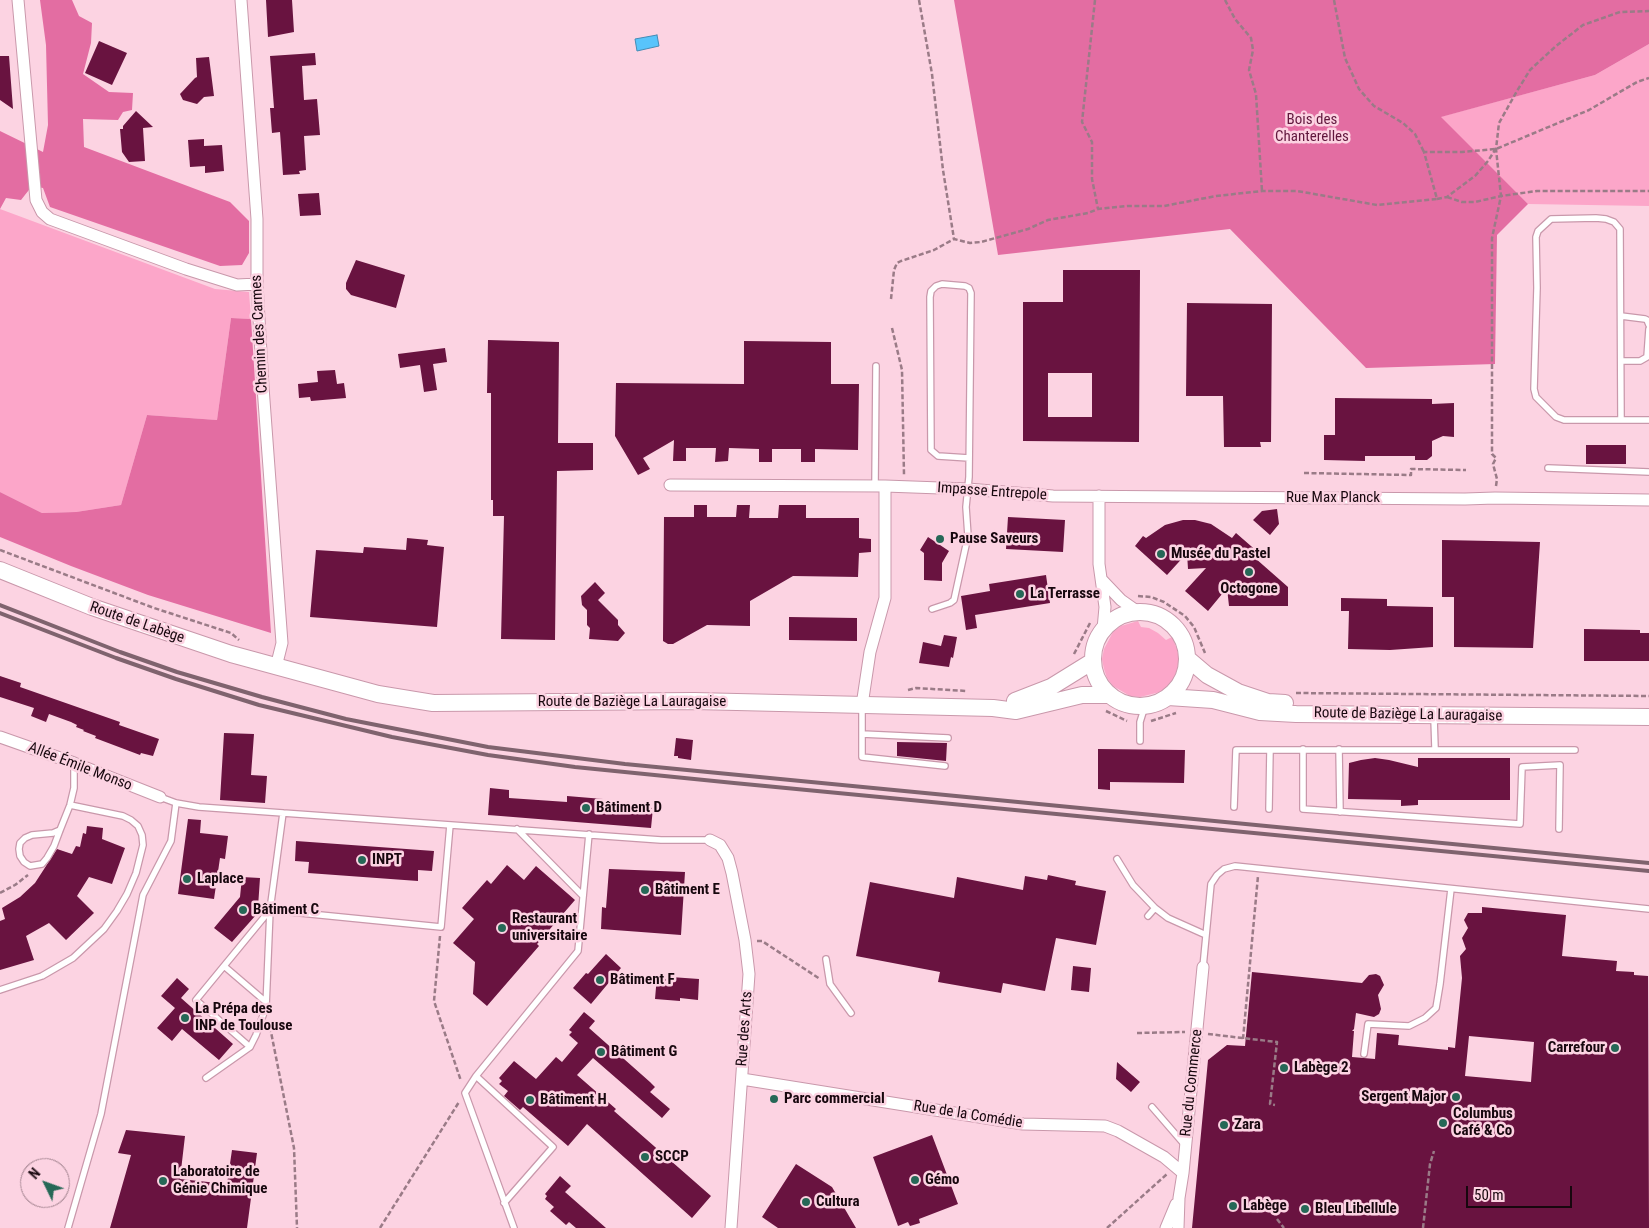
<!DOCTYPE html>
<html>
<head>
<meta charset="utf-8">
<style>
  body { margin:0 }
  #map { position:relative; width:1649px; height:1228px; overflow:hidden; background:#fcd3e2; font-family:"Roboto Condensed",sans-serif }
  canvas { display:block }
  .north { position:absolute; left:20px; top:1158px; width:50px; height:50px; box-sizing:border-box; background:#fcd3e2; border:1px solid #a0818d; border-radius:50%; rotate:312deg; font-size:14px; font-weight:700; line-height:20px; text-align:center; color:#17070e }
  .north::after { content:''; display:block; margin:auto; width:18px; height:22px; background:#266857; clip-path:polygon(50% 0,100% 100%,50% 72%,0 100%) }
  .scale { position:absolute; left:1466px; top:1186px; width:106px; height:22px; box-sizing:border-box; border:2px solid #17070e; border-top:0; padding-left:6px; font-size:15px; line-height:18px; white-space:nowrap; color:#17070e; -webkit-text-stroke:4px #fcd3e2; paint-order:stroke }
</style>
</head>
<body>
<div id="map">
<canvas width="1649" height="1228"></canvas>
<div class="north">N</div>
<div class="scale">50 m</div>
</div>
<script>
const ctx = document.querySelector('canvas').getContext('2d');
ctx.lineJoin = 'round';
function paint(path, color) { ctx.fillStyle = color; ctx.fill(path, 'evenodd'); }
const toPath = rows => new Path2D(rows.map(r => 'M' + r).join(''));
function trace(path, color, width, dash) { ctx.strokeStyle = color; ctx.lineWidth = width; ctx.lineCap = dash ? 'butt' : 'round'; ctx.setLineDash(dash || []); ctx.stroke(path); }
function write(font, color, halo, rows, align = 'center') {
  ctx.font = font + ' "Roboto Condensed",sans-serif'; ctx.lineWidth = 5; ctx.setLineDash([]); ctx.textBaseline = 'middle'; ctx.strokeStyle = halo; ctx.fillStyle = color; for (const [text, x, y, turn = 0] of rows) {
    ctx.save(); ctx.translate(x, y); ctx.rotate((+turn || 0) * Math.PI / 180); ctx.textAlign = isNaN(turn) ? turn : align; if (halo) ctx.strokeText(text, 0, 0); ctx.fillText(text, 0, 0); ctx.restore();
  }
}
paint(toPath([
  [1649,44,1649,206,1528,204,1440,117,1595,75],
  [0,209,215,289,249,292,251,319,231,318,217,420,147,415,121,505,76,512,42,513,0,492],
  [1138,621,1141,627,1149,628,1158,633,1166,640,1172,637,1177,649,1179,659,1177,669,1174,678,1167,686,1160,692,1140,697,1130,696,1113,686,1107,678,1104,669,1102,659,1104,649,1113,632,1121,626]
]), '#fca6c9');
paint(toPath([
  [40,0,72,0,79,16,92,23,91,43,83,74,109,92,133,93,132,110,123,112,118,120,83,119,84,147,230,202,249,221,249,253,242,265,220,266,50,207,43,188,32,186,21,200,6,198,0,209,0,131,43,152,48,125,46,45],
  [954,0,1649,0,1649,44,1595,75,1441,117,1528,204,1497,235,1495,364,1366,368,1230,229,998,255],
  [231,318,251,319,271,633,148,595,71,566,0,537,0,492,42,513,76,512,121,505,147,415,217,420]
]), '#e36da2');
const water = toPath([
  [657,35,659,46,637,51,635,39,657,35]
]);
paint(water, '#58c4fb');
trace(water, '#448bb4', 1);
paint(toPath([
  [266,0,292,0,294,32,268,37],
  [99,41,127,53,112,85,85,73],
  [315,53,316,65,302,66,304,100,317,99,320,135,304,136,306,170,299,171,300,174,283,175,280,132,272,133,270,108,274,108,270,56],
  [0,56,9,56,13,109,0,100],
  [209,57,214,96,204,97,197,104,183,100,180,94,195,78,197,77,196,58],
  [136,111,153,127,143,128,145,161,129,162,122,152,120,129,123,129,123,126],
  [204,139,204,146,222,145,224,171,205,173,205,166,190,167,188,140],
  [319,193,321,215,300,216,298,194],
  [356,260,405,275,396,308,351,295,346,289,346,283],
  [1063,270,1140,270,1139,442,1023,441,1023,302,1063,302],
  [1048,373,1092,373,1092,417,1048,417],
  [1187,303,1272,304,1271,442,1260,442,1261,447,1224,447,1223,396,1186,396],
  [488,340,559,342,558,443,593,443,593,470,557,471,555,640,501,639,504,516,493,516,493,500,491,500,491,393,487,393],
  [744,341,831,342,831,384,859,384,858,450,815,449,815,462,801,462,801,449,772,449,772,462,759,462,759,449,729,448,728,461,715,462,716,448,686,448,686,461,673,461,674,440,643,458,650,469,638,475,615,436,616,383,744,384],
  [445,348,447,362,433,364,437,390,424,392,420,365,400,368,398,354],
  [335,370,337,384,344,383,346,398,311,401,310,397,299,398,298,384,318,382,317,371],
  [1335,398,1432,399,1432,404,1454,403,1454,437,1443,436,1432,441,1432,456,1427,460,1415,460,1415,456,1365,456,1365,461,1324,460,1324,435,1335,435],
  [1586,445,1626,445,1626,464,1586,464],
  [694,505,707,505,707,517,736,517,737,505,750,505,749,518,778,518,779,505,806,505,806,518,859,518,859,538,871,539,871,552,859,553,858,577,793,576,750,601,750,626,707,625,673,644,668,644,663,641,663,638,664,517,694,517],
  [1277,509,1279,524,1270,535,1253,520,1262,511],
  [1008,517,1065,520,1063,552,1006,549],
  [1183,520,1195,520,1211,524,1232,538,1236,533,1259,553,1255,558,1288,587,1288,606,1229,606,1227,588,1208,611,1185,591,1206,568,1188,569,1187,553,1167,575,1135,546,1143,536,1146,538,1165,525],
  [928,537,949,551,942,563,942,581,924,580,924,553,920,550],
  [407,538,428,540,427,545,444,547,437,627,310,617,316,550,363,553,364,547,406,550],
  [1442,540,1540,542,1533,648,1454,647,1454,597,1442,597],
  [1046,575,1050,603,975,615,977,628,966,630,961,596,990,591,989,584],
  [595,582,605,593,598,600,618,620,618,625,625,633,618,641,589,639,590,628,587,625,587,610,582,605,581,596],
  [1341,598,1387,599,1387,606,1433,607,1433,647,1390,650,1348,649,1349,611,1341,611],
  [789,617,857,618,857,641,789,640],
  [1584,629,1640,630,1640,633,1649,633,1649,661,1584,661],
  [944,635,957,637,953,658,951,657,949,667,919,663,923,642,941,646],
  [0,676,21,683,20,687,120,722,119,725,159,739,153,756,141,753,140,755,95,738,96,736,83,731,84,730,76,727,77,725,71,722,49,714,46,722,31,716,34,708,0,697],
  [224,733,254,734,251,775,267,776,265,803,220,800],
  [676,738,693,740,691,760,678,758,678,756,674,756],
  [897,742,947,743,946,761,897,756],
  [1098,749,1185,750,1184,783,1110,782,1110,790,1098,789],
  [1418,758,1510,758,1510,800,1418,800,1418,805,1401,806,1401,800,1348,799,1349,763,1361,760,1375,758,1389,760,1418,767],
  [490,788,509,790,509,798,567,802,567,796,603,799,603,804,653,808,651,828,488,815],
  [188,819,201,820,200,833,228,836,225,859,220,858,214,899,178,894],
  [87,826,103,828,102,839,125,848,112,884,89,877,77,896,94,913,66,940,49,923,26,936,34,960,0,970,0,921,5,919,2,908,20,897,35,883,57,849,72,854,76,846,80,847,83,833,86,834],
  [296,841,434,851,432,871,418,870,418,881,308,873,309,862,295,861],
  [507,865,524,880,536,866,575,900,537,944,539,946,487,1006,473,994,475,962,453,943,474,919,462,908,487,880,491,884],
  [609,869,685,872,681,935,601,929,602,907,606,908],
  [1048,875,1076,881,1075,885,1106,891,1096,945,1056,938,1045,991,1003,983,1001,993,938,982,940,972,856,956,870,882,954,898,957,877,1023,890,1025,876,1047,880],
  [242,877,260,878,258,907,253,913,256,915,232,942,214,928,240,897],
  [1482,907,1566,915,1562,956,1617,961,1616,971,1634,972,1634,975,1648,976,1649,1228,1192,1228,1208,1060,1227,1045,1245,1046,1252,972,1362,983,1369,975,1376,974,1380,976,1384,985,1378,995,1381,1009,1379,1014,1374,1017,1356,1013,1354,1029,1352,1031,1354,1031,1352,1057,1375,1059,1377,1033,1399,1035,1398,1045,1448,1050,1448,1047,1455,1048,1462,978,1460,956,1466,949,1462,938,1468,928,1464,920,1468,913,1482,913],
  [1469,1036,1534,1042,1531,1082,1465,1076],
  [606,954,621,968,591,1004,573,988,586,973,588,974],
  [1073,966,1091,968,1089,992,1071,990],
  [657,976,699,979,698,1000,680,998,680,1001,655,999],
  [177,978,189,989,181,998,233,1044,219,1060,182,1029,172,1041,157,1028,175,1008,161,996],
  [584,1012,595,1021,589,1028,650,1082,655,1087,650,1092,670,1109,662,1118,593,1058,577,1075,616,1109,614,1111,711,1196,692,1218,587,1124,568,1146,523,1107,520,1110,504,1096,508,1091,499,1084,502,1081,499,1078,514,1061,536,1079,556,1057,562,1062,578,1043,569,1035,572,1032,569,1030],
  [1117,1062,1140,1082,1131,1092,1116,1079],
  [126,1130,185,1136,180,1179,227,1184,232,1150,257,1153,247,1228,110,1228,131,1155,118,1153],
  [932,1135,958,1204,919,1219,920,1223,910,1226,908,1222,898,1226,873,1157],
  [796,1164,832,1187,856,1228,778,1228,762,1217],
  [560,1176,571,1186,565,1192,606,1228,576,1228,569,1222,566,1225,550,1211,554,1207,545,1199,547,1196,545,1194]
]), '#691340');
const lane = toPath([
  [1621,316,1645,319,1647,320,1649,325],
  [1621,361,1640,361,1647,357,1649,329],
  [1621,420,1620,229,1614,222,1606,219,1596,218,1551,219,1538,231,1536,237,1537,288,1534,389,1536,397,1556,417,1564,420,1649,420],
  [1548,468,1649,472],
  [875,485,876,366],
  [932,609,950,603,954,600,968,536,966,507,969,477,971,293,969,288,965,286,942,284,936,286,931,291,930,297,931,450,938,456,969,458],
  [862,708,862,757,945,766],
  [1434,718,1435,748],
  [862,734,948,738],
  [1140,741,1140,722,1145,706],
  [1303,749,1303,809,1520,824,1522,767,1560,765,1559,829],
  [1339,749,1340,812],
  [160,797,176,803,199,807,661,840,710,840],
  [1234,807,1236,750,1575,750],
  [1269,809,1270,750],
  [283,813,270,910,441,927,450,825],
  [517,829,583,896],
  [60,830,53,833,32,835,25,838,20,843,19,849,20,856,24,862,30,866,42,864,47,858,54,846,60,830,70,805,74,788,74,763],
  [1117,859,1133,885,1155,908,1168,918,1206,935],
  [1148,916,1155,908],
  [826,959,830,984,851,1013],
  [224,966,266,1002],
  [1203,967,1211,884,1217,875,1224,869,1235,866,1649,909],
  [0,990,42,976,73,958,104,929,117,911,127,894,136,873,143,845,142,835,138,826,131,820,123,816,70,805],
  [250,1047,196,1000,270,910],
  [1364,1054,1368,1024,1409,1026,1425,1018,1436,1008,1440,984,1451,889],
  [476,1076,553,1147,504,1203],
  [206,1078,250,1047,256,1035,266,1007,270,910],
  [1152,1107,1184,1144],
  [68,1228,101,1114,143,895,171,841,176,803],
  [514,1228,465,1093,476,1076,578,951,589,834]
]);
const street = toPath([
  [18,0,36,200,42,212,50,219,186,269,237,285,257,284],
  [241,0,257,219,257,284,263,387,282,643,276,667],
  [670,485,885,486,968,489,1053,496,1465,499,1495,498,1649,500],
  [1099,496,1099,564,1105,607,1103,629],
  [1101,579,1121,600,1138,612],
  [862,705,870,652,885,598,885,486],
  [0,737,74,763,160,797],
  [710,840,720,845,728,858,732,873,745,940,749,974,731,1228],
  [742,1079,1023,1124,1105,1126,1118,1131,1164,1157,1183,1173],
  [1166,1228,1176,1204],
  [1178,1228,1179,1198,1183,1173,1203,967]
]);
const secondary = toPath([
  [0,570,92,607,231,654,378,694,433,703,694,701,993,708,1016,711,1082,695,1109,695],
  '1093 659a47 47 0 1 1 94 0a47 47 0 1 1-94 0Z',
  [1187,658,1207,675,1238,692,1268,702,1285,703],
  [1168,697,1213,700,1260,712,1296,714,1649,717],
  [1015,701,1051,687,1093,661]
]);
trace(lane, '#c998ab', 8);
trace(street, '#c998ab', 13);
trace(secondary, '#c998ab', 18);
trace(toPath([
  [919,0,932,74,943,170,954,239],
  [1095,0,1082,122,1092,142,1092,179,1098,209],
  [1225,0,1235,19,1251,38,1253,50,1249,70,1256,94,1262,191],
  [1334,0,1345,58,1359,89,1374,106,1403,123,1415,134,1424,152],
  [1447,197,1462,202,1475,202,1501,196,1537,191,1649,191],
  [1437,199,1447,197,1475,176,1488,161,1495,150],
  [891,299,894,270,897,263,901,261,934,250,954,239,970,243,981,242,1028,229,1048,220,1088,213,1098,209,1128,206,1164,206,1216,196,1262,191,1297,191,1377,205,1437,199,1424,152,1462,152,1496,149,1589,110,1637,82,1649,78],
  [892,328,902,370,904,475],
  [1304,473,1411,475,1411,469,1466,470],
  [1496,486,1497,479,1493,464,1496,458,1492,454,1492,238,1501,196,1496,149,1499,123,1517,91,1530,70,1556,46,1583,25,1620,12,1649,11],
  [0,550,154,608,231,633,239,640],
  [1138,596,1151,597,1164,602,1185,616,1194,627,1205,653],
  [1074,654,1090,623],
  [908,690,916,688,967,691],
  [1296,693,1649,696],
  [1106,711,1127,721],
  [1151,721,1176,713],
  [0,893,15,885,28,875],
  [440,936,434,1001,461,1081],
  [757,941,762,941,820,979],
  [270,1027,294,1148,297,1228],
  [1137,1033,1185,1032],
  [1208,1034,1277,1042,1270,1104,1275,1105],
  [1243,1039,1258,876],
  [1277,1219,1284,1228],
  [380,1228,459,1102],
  [1107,1228,1167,1174],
  [1423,1228,1430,1164,1434,1151]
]), '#9a7b87', 2.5, [5, 2.5]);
trace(lane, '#fff', 5.5);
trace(street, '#fff', 11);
trace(secondary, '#fff', 16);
trace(toPath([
  [0,605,120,652,177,672,262,697,346,719,488,747,625,764,1649,863],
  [0,613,116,658,176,679,259,705,392,737,488,755,575,767,734,783,1649,871]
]), '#7f636e', 4);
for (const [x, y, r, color] of [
  [940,539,5,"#266857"],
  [1161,554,5,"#266857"],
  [1249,572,5,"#266857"],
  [1020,594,5,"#266857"],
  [586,808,5,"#266857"],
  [362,860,5,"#266857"],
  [187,879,5,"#266857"],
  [645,890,5,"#266857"],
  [243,910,5,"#266857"],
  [502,928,5,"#266857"],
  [600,980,5,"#266857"],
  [185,1018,5,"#266857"],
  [1615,1048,5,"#266857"],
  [601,1052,5,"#266857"],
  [1284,1068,5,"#266857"],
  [1456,1097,5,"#266857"],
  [774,1099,5,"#266857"],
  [530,1100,5,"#266857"],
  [1443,1123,5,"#266857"],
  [1224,1125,5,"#266857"],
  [645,1157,5,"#266857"],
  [915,1180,5,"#266857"],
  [163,1181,5,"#266857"],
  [806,1202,5,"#266857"],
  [1233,1206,5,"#266857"],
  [1305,1209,5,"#266857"]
]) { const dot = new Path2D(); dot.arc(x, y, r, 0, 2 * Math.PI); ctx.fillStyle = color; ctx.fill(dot); trace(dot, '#fcd3e2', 2); }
write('15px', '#61173d', '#fcd3e2', [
  ["Bois des",1312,120],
  ["Chanterelles",1312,137]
]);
write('15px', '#17070e', '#fcd3e2', [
  ["Chemin des Carmes",260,334,-93],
  ["Impasse Entrepole",992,492,4],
  ["Rue Max Planck",1333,498],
  ["Route de Labège",137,623,19],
  ["Route de Baziège La Lauragaise",632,702],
  ["Route de Baziège La Lauragaise",1408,715,1],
  ["Allée Émile Monso",80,767,21],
  ["Rue des Arts",745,1029,-86],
  ["Rue du Commerce",1192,1083,-84],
  ["Rue de la Comédie",968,1115,9]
]);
write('bold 15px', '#17070e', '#fcd3e2', [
  ["Pause Saveurs",950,539],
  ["Musée du Pastel",1171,554],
  ["Octogone",1249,589,"center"],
  ["La Terrasse",1030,594],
  ["Bâtiment D",596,808],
  ["INPT",372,860],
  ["Laplace",197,879],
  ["Bâtiment E",655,890],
  ["Bâtiment C",253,910],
  ["Restaurant",512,919],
  ["universitaire",512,936],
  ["Bâtiment F",610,980],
  ["La Prépa des",195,1009],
  ["INP de Toulouse",195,1026],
  ["Carrefour",1605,1048,"right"],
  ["Bâtiment G",611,1052],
  ["Labège 2",1294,1068],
  ["Sergent Major",1446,1097,"right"],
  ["Parc commercial",784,1099],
  ["Bâtiment H",540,1100],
  ["Columbus",1453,1114],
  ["Café & Co",1453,1131],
  ["Zara",1234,1125],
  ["SCCP",655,1157],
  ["Laboratoire de",173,1172],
  ["Génie Chimique",173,1189],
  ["Gémo",925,1180],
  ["Cultura",816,1202],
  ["Labège",1243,1206],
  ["Bleu Libellule",1315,1209]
], 'left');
</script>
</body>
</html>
